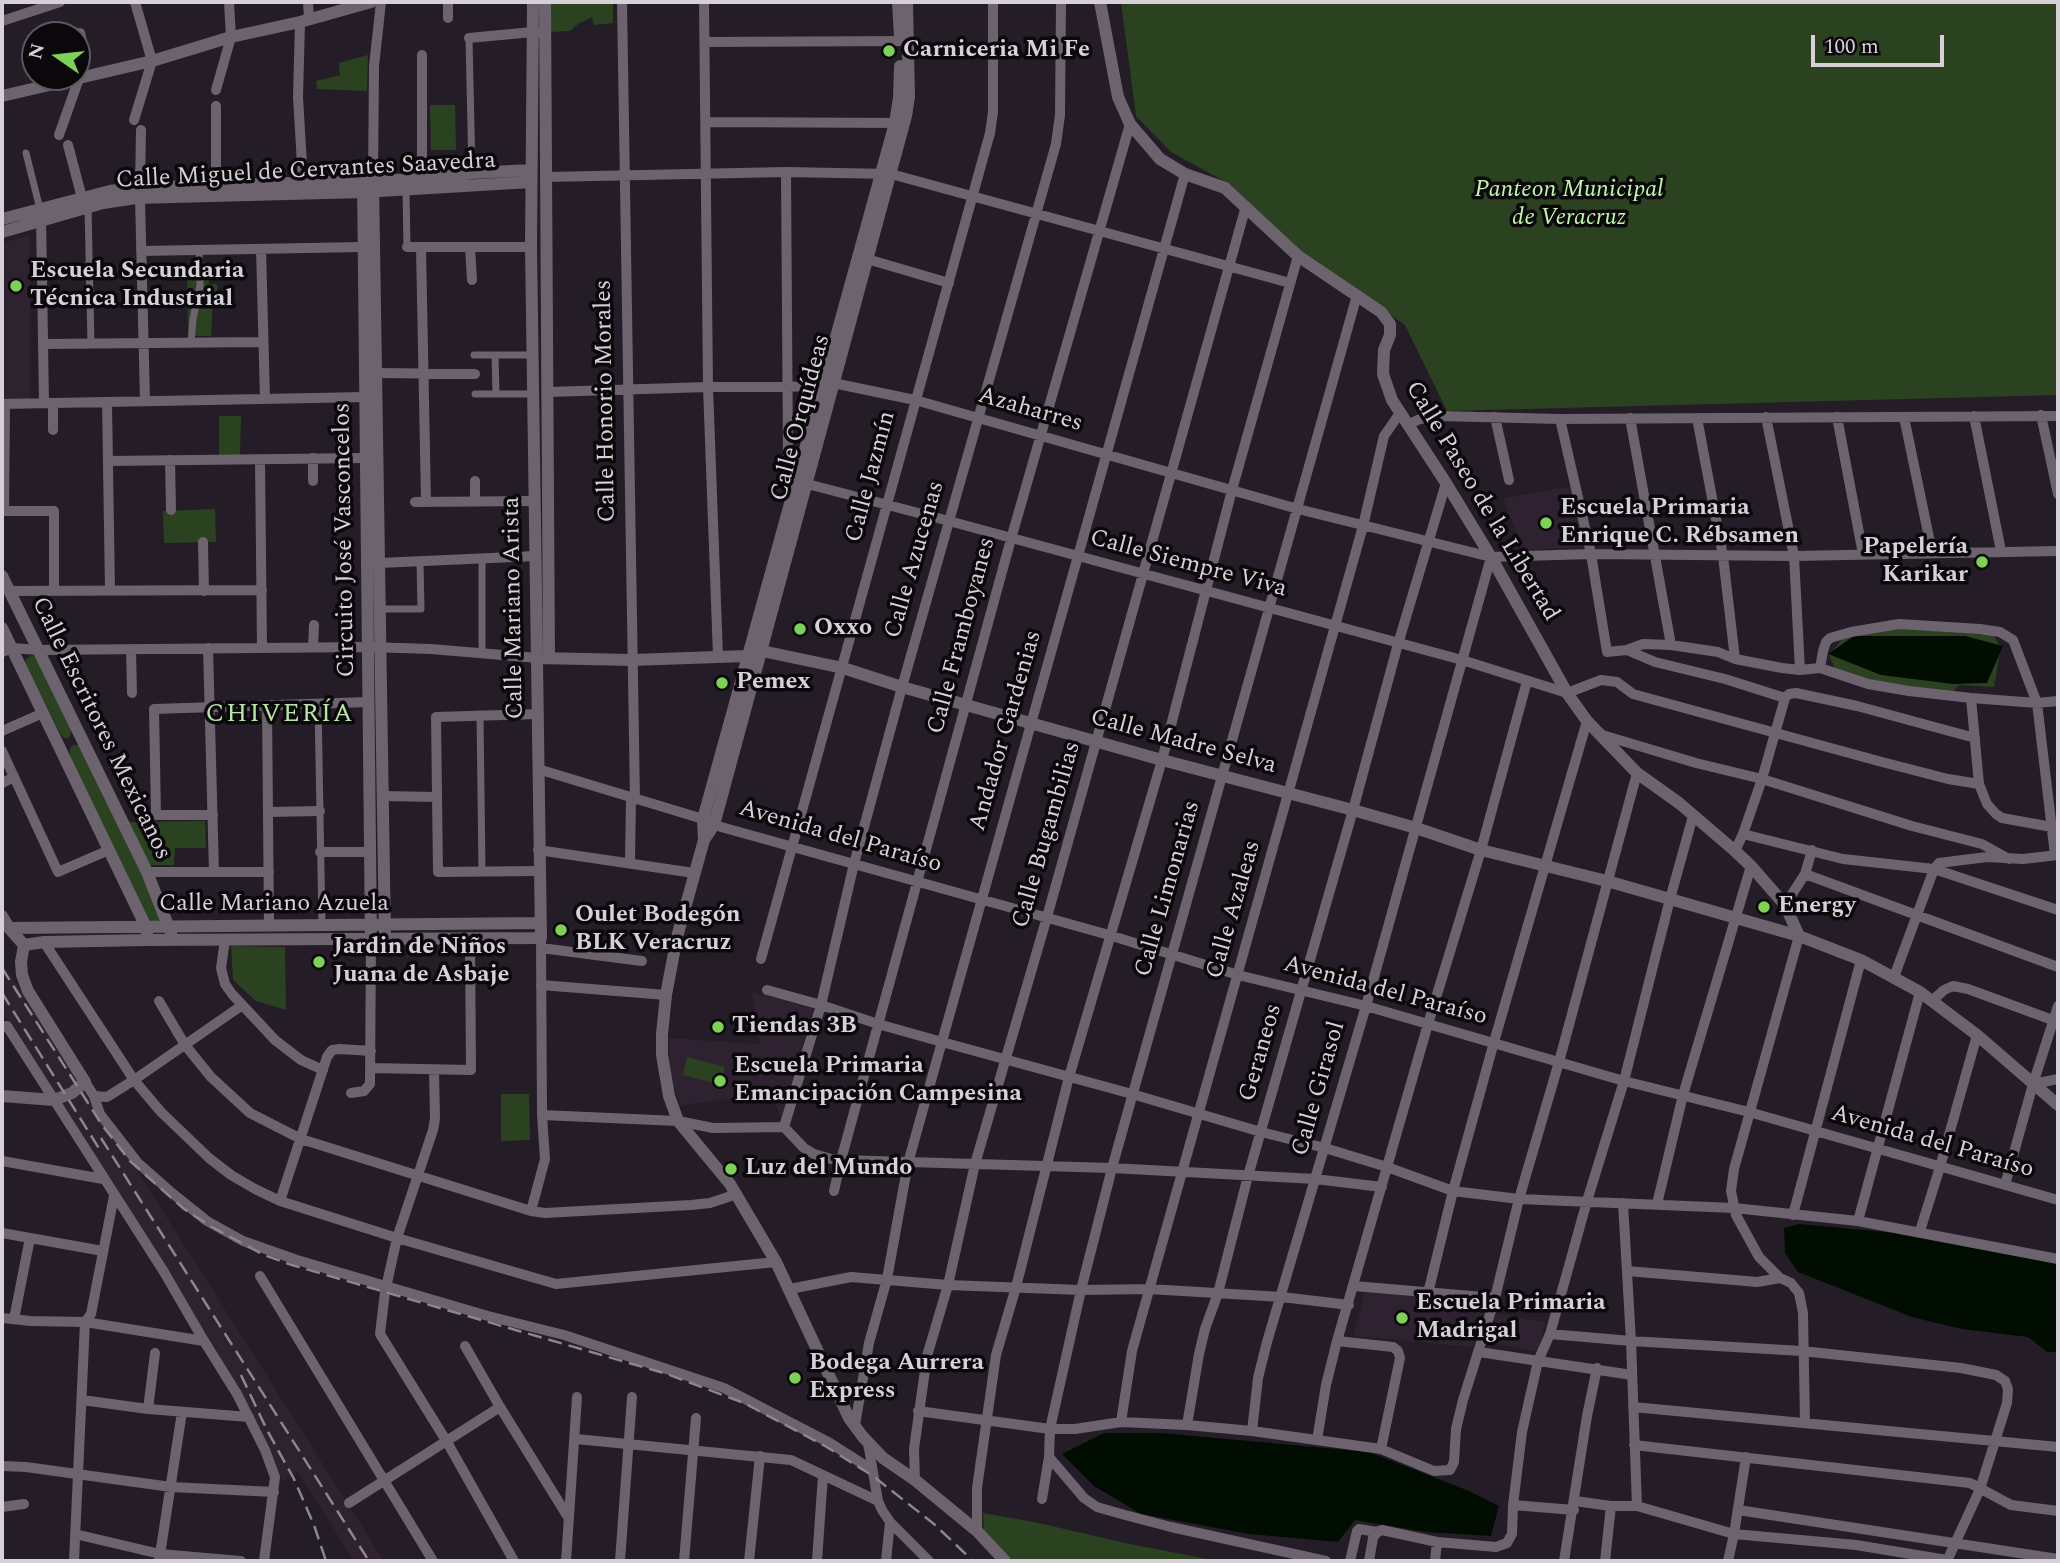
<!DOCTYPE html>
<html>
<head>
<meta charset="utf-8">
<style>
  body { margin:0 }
  #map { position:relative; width:2060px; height:1563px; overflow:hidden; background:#241c26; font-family:Spectral,serif }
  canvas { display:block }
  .frame { position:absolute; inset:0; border:4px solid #d6d1d8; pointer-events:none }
  .north { position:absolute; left:21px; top:21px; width:70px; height:70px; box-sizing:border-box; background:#0b080c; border:2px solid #5c585e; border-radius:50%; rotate:284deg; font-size:19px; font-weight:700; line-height:28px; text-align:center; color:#d6d1d8 }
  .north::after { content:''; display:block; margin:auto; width:24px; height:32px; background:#7dd154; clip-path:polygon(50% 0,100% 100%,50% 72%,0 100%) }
  .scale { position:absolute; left:1811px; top:35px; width:133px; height:32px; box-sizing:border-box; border:4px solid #d6d1d8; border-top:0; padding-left:9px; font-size:21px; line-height:24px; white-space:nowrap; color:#d6d1d8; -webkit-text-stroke:5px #0b080c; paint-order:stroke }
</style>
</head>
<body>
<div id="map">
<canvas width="2060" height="1563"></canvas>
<div class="frame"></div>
<div class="north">N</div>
<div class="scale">100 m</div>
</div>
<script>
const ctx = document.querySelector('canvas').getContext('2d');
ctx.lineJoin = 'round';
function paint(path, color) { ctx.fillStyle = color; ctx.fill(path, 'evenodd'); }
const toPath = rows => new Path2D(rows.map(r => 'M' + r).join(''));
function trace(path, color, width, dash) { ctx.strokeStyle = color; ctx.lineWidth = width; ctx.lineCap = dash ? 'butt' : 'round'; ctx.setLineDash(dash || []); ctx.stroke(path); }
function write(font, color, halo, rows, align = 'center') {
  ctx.font = font + ' Spectral,serif'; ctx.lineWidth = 7; ctx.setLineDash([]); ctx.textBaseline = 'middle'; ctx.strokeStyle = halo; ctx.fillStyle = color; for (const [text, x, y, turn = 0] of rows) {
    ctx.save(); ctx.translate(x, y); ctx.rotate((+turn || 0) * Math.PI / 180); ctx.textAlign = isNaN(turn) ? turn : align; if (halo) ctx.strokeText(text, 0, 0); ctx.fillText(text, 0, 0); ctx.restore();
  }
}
paint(toPath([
  [30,235,30,403,2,403,2,243],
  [1572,486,1586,547,1523,550,1503,498],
  [2,962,97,1107,384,1561,354,1561,298,1472,283,1481,259,1430,214,1348,2,1012],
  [752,992,813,1008,782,1120,770,1093,680,1106,669,1069,669,1038,760,1044],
  [1365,1291,1485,1302,1473,1347,1353,1336],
  [1497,1313,1545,1322,1539,1352,1486,1342]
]), '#2e2231');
paint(toPath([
  [548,2,613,2,613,23,594,25,592,17,578,24,570,31,550,32],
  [1121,2,2058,2,2058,395,1447,411,1405,325,1304,254,1231,185,1171,152,1136,116],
  [368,55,367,91,317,89,316,81,340,75,339,63],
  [430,105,455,105,456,150,431,150],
  [207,262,209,284,217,284,218,300,213,301,211,336,188,336,187,264],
  [219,416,241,416,240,456,219,456],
  [215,509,216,542,164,543,163,511],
  [1871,625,1992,634,2001,647,1994,687,1959,685,1950,695,1839,678,1829,655,1846,634],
  [32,655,36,657,72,730,69,738,64,738,61,735,25,663,26,659],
  [73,745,79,745,162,917,159,923,152,923,147,917,70,756,70,748],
  [205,821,206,848,175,848,174,865,149,865,128,822],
  [231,946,285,947,286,1010,256,1001,233,980],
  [687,1057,725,1067,721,1085,683,1075],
  [501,1094,529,1094,530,1140,501,1141],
  [983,1513,1034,1522,1130,1544,1218,1561,1011,1561,984,1535]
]), '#2b4221');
paint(toPath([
  [1854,636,1965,636,2003,646,1987,683,1953,684,1881,675,1828,654],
  [1799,1224,1907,1234,1973,1248,2058,1258,2058,1352,2047,1352,2028,1337,1962,1329,1912,1317,1798,1272,1785,1253,1784,1228],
  [1104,1433,1161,1433,1369,1452,1469,1491,1499,1506,1491,1536,1426,1532,1355,1520,1338,1542,1249,1534,1141,1514,1094,1486,1062,1454]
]), '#000d00');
trace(toPath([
  [469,38,472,173],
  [26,153,40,209],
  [406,190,407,247],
  [88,207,91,344],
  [191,343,193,319,200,286,199,250],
  [474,355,533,355],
  [495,355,496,394],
  [475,394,534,394],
  [482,558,482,654],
  [380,609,421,609,420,561],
  [318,703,322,926],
  [480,714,482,872]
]), '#6d636f', 7);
trace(toPath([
  [308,2,309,19],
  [448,2,448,18],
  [622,2,635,800],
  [704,2,708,387,718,656],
  [2,21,60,2],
  [300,22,298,97,303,181],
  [469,38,533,32,546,34],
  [705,42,907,41],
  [216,90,231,37,229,2],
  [134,120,152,61,135,2],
  [706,122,901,123],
  [59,135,82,70,84,50,80,33],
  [68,145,82,198],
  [786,172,788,459,796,481,949,521,1462,660,1567,693,1601,680,1617,682,1633,694,1882,762,1948,779,1979,784],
  [547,177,786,172,891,174,1290,283],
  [422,179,422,55],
  [373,181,374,66,381,2],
  [216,185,216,106],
  [140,187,141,130],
  [140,198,145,401],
  [41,216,44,403],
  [407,247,531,247],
  [421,247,426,502],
  [470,247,472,280],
  [261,249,265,399],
  [141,251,363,247],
  [867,259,949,283],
  [44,344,263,342],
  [376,373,475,374],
  [548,392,708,387,788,387,822,385,833,383,915,400,1298,509,1491,557,1591,554,1794,556,2058,551],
  [107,402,110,591],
  [53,403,53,430],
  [2,404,365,397],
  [5,404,4,511,54,511,54,591],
  [2041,415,2058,494],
  [1974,416,2001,551],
  [1495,417,1509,480],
  [1766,417,1794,556,1800,670],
  [1837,417,1863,554],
  [1904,417,1932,552],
  [1630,418,1671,645],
  [1697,418,1723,556,1735,659],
  [1560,419,1591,554,1607,652,1627,650,1655,662,1725,679,1785,698],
  [1407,425,1420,419,1439,416,1560,419,2058,416],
  [313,458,313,481],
  [260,459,262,648],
  [170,460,171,510],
  [108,461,366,458],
  [475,481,475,501],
  [415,502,535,501],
  [203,542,204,591],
  [379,563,536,556],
  [9,591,262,590],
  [313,647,314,625],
  [208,648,214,872],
  [131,649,132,693],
  [1627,650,1643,644,1671,645,1718,652,1735,659,1782,668,1800,670,1820,668,1868,684,1909,691,1971,698,2037,703,2058,701],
  [2,652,12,648,39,650,368,647,431,649,538,658],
  [1820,668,1823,651,1826,642,1830,638,1851,632,1899,624,1980,629,2000,632,2013,640,2037,703,2055,855],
  [1785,698,1789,694,1796,693,1857,706,1975,738],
  [1971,698,1979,784,1987,804,1996,814,2002,818,2052,827],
  [267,705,269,926],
  [538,714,436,717,438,872,539,871],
  [2,731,43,713],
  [1599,734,1696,763,1762,779,1912,826,1982,844,2009,859],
  [2,751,58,872,109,850],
  [538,769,703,819,714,825,1109,935,1238,975,1366,1006,1624,1081,1749,1112,2058,1200],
  [2,783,14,777],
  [383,796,437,797],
  [268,812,320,811],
  [213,815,156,815,154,709,369,702],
  [1743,834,1843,859,1934,869,2058,910],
  [538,850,694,873],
  [1735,851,1743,834,1762,779,1785,698],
  [320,852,370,852],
  [630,862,631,798],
  [147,872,269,872],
  [1805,874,2058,967],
  [1785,905,1805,874,1812,850],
  [1799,936,1734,1169,1731,1191,1736,1215,1759,1257,1780,1278,1791,1283,1799,1293,1803,1313,1805,1423],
  [225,940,221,968,225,984,232,994,275,1040,301,1060,323,1070],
  [44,942,134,1080,161,1112,209,1158,231,1175,255,1189,280,1201,397,1238,556,1284,776,1262],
  [541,948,642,961],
  [761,959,990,133,993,112,993,2],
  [1894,977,1934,869,1939,863,1987,857,2023,859,2058,855],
  [541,985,666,995],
  [767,990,821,1005,878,1024,942,1042,1132,1094,1261,1132,1325,1148,1387,1167,1453,1191,1519,1199,1734,1208,1858,1221,2058,1259],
  [159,1001,185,1045,211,1077,250,1113,301,1139,531,1211,545,1213,691,1205,710,1203,737,1194],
  [1932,1001,1944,990,1953,986,1968,989,2058,1022],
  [2,1027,7,1026,164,1272,204,1341,237,1394,265,1450,275,1477,264,1561],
  [371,1068,471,1070,470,939],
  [434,1070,435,1119,433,1130,397,1238,385,1292,380,1334,447,1442,514,1561],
  [85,1082,94,1096,100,1114,138,1163,172,1193,207,1221,243,1241,297,1260,488,1316,564,1335,724,1388,830,1443,872,1470],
  [2033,1084,2058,1079],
  [351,1093,364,1091,370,1084,371,940],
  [94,1096,107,1097,134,1080,241,1006],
  [542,1115,678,1121,713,1128,784,1127,804,1148,814,1154,831,1159,841,1160,1112,1168,1315,1179,1382,1187],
  [784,1127,821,1005,854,864,902,687,1056,144,1060,115,1061,2],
  [2,1161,103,1179],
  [2005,1185,2033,1084,2058,1006],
  [834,1191,841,1160,1011,539,1130,124],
  [280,1201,327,1057,332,1050,340,1049,371,1051],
  [1623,1203,1631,1341,1637,1506],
  [1657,1204,1683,1095,1751,866],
  [531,1211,545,1159,542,1115,541,938],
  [1793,1215,1861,960],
  [1858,1221,1920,992],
  [1920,1231,1940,1167,1977,1035],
  [2,1233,103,1251],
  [1627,1271,1734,1280,1757,1282,1780,1278],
  [260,1276,433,1561],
  [1354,1286,1495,1298],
  [790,1289,851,1277,948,1285,1081,1290,1149,1289,1282,1297,1349,1305],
  [1428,1293,1453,1191,1494,1042,1587,721],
  [2,1318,31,1321,85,1322,204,1341],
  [14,1319,30,1238],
  [1550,1334,1631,1341,1802,1351,1961,1368,1996,1375,2005,1381,2008,1389,2007,1403,1980,1489,1947,1561],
  [1337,1341,1393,1347,1398,1351,1400,1358,1381,1449],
  [465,1346,500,1407,568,1517],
  [1479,1352,1632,1375],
  [82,1400,148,1409,249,1417],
  [1633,1407,2058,1447],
  [148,1409,155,1353],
  [918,1411,1050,1429,1075,1429,1121,1422,1187,1425,1252,1431,1381,1449,1434,1471,1450,1470,1454,1462,1456,1429,1463,1400,1495,1298,1519,1199,1559,1062,1637,773],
  [1121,1422,1132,1351,1363,526,1384,436,1400,413],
  [855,1425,869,1343,887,1279,908,1163,1185,174],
  [1187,1425,1199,1354,1205,1329,1218,1293,1248,1176,1353,810,1398,644,1446,483],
  [1252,1431,1258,1378,1267,1342,1366,1006,1491,557],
  [576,1439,791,1460,878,1501,882,1510,890,1522,929,1561],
  [1317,1440,1326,1385,1337,1341,1428,1024,1481,850,1527,681],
  [868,1443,878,1501],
  [1634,1445,1970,1483,2011,1505,2058,1511],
  [1049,1457,1084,1498,1097,1507,1125,1515,1171,1527,1326,1561],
  [2,1466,26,1467,171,1487,274,1492],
  [915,1480,914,1449,927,1356,948,1285,975,1164,1047,917,1246,206],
  [1042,1499,1049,1457,1050,1429,1081,1290,1112,1168,1357,295],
  [1575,1501,1611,1506,1637,1506,1734,1534,1856,1545,1947,1560],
  [349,1503,500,1407],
  [1513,1505,1574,1510],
  [2,1507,24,1504],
  [1738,1510,2058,1559],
  [977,1531,977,1488,996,1355,1016,1287,1069,1077,1162,760,1232,490,1298,256],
  [75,1534,160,1554,241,1561],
  [74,1561,85,1322,91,1314,114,1196],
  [159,1561,182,1412],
  [566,1561,577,1397],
  [620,1561,632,1397],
  [684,1561,696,1418],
  [749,1561,760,1456],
  [817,1561,823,1475],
  [886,1561,890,1522],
  [1350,1561,1357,1531,1359,1529,1377,1532,1382,1530,1437,1542,1496,1547,1507,1543,1512,1534,1513,1505,1522,1432,1538,1361,1550,1334,1587,1201,1624,1081,1670,899,1693,816],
  [1369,1561,1373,1538,1377,1532],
  [1435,1561,1437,1542],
  [1564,1561,1587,1416,1597,1368],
  [1605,1561,1611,1506],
  [1728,1561,1734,1534,1746,1457]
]), '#6d636f', 10);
trace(toPath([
  [545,2,549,658],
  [898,2,900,37],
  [907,2,909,97,906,116,714,825,704,840,677,937,666,995,662,1034,662,1055,669,1096,678,1121,730,1184,776,1262,849,1418,863,1437,883,1458,915,1480,977,1531,1005,1561],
  [1100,2,1118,97,1130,124,1160,159,1185,174,1225,188,1298,256,1381,312,1390,324,1390,335,1384,350,1383,374,1392,400,1446,483,1491,557,1567,693,1587,721,1637,773,1679,803,1735,851,1751,866,1785,905,1799,936],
  [2,96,152,61,231,37,300,22,371,2],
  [363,180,371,940],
  [373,181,385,940],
  [2,219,110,191,132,188,422,179,472,173,531,170],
  [2,232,103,203,136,198,363,192,531,182],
  [2,576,147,872,171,933],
  [2,628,146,927,147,934],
  [538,658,632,660,747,656,762,651,843,668,902,687,1162,760,1353,810,1416,828,1481,850,1607,881,1799,936,1861,960,1920,992,1977,1035,2058,1105],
  [704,840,703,819,895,123,899,98,900,66],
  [2,916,9,928,24,945],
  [9,928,540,923],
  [24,945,44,942,147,940,541,938,531,247,533,2],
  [2,1096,54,1100,72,1093,85,1082,28,991,22,975,21,962,24,945]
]), '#6d636f', 12);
trace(toPath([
  [2,968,102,1125,130,1161,184,1209,212,1227,264,1255,292,1265,667,1374,744,1403,825,1446,873,1476,934,1524,973,1561],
  [2,993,100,1150],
  [101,1138,369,1561],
  [241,1375,267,1430,294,1479,314,1525,326,1561]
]), '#8c868e', 2.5, [14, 7]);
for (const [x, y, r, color] of [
  [889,51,7,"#7dd154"],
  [16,286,7,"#7dd154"],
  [1546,523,7,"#7dd154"],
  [1982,562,7,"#7dd154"],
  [800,629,7,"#7dd154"],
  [722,683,7,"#7dd154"],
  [1764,907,7,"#7dd154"],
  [561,930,7,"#7dd154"],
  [319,962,7,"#7dd154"],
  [718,1027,7,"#7dd154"],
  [720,1081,7,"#7dd154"],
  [731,1169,7,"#7dd154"],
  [1402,1318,7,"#7dd154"],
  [795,1378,7,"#7dd154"]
]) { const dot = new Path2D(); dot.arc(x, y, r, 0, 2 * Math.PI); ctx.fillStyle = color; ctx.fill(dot); trace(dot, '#0b080c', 2.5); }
write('bold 24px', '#d6d1d8', '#0b080c', [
  ["Carniceria Mi Fe",903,51],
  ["Escuela Secundaria",30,272],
  ["Técnica Industrial",30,300],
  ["Escuela Primaria",1560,509],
  ["Enrique C. Rébsamen",1560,537],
  ["Papelería",1968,548,"right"],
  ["Karikar",1968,576,"right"],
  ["Oxxo",814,629],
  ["Pemex",736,683],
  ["Energy",1778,907],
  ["Oulet Bodegón",575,916],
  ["BLK Veracruz",575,944],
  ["Jardin de Niños",333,948],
  ["Juana de Asbaje",333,976],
  ["Tiendas 3B",732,1027],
  ["Escuela Primaria",734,1067],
  ["Emancipación Campesina",734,1095],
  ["Luz del Mundo",745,1169],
  ["Escuela Primaria",1416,1304],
  ["Madrigal",1416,1332],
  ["Bodega Aurrera",809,1364],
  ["Express",809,1392]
], 'left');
write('24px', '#d6d1d8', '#0b080c', [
  ["Calle Miguel de Cervantes Saavedra",306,172,-3],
  ["Calle Honorio Morales",607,401,-91],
  ["Azaharres",1030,411,16],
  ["Calle Orquídeas",802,418,-75],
  ["Calle Jazmín",872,477,-75],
  ["Calle Paseo de la Libertad",1481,502,59],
  ["Circuito José Vasconcelos",346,540,-91],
  ["Calle Azucenas",916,560,-74],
  ["Calle Siempre Viva",1188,565,15],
  ["Calle Mariano Arista",515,608,-91],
  ["Calle Framboyanes",963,636,-75],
  ["Calle Escritores Mexicanos",100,729,64],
  ["Andador Gardenias",1007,731,-74],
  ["Calle Madre Selva",1183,743,15],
  ["Calle Bugambilias",1048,835,-74],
  ["Avenida del Paraíso",840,838,16],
  ["Calle Limonarias",1169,889,-74],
  ["Calle Mariano Azuela",274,905],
  ["Calle Azaleas",1235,910,-74],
  ["Avenida del Paraíso",1385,992,15],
  ["Geraneos",1262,1053,-74],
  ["Calle Girasol",1320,1089,-74],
  ["Avenida del Paraíso",1932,1143,16]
]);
write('italic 24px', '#bef8a6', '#0b080c', [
  ["Panteon Municipal",1569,191],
  ["de Veracruz",1569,219]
]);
ctx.letterSpacing = '2px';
write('26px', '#b8e7a5', '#0b080c', [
  ["CHIVERÍA",280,716]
]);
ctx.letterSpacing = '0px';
</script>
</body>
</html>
